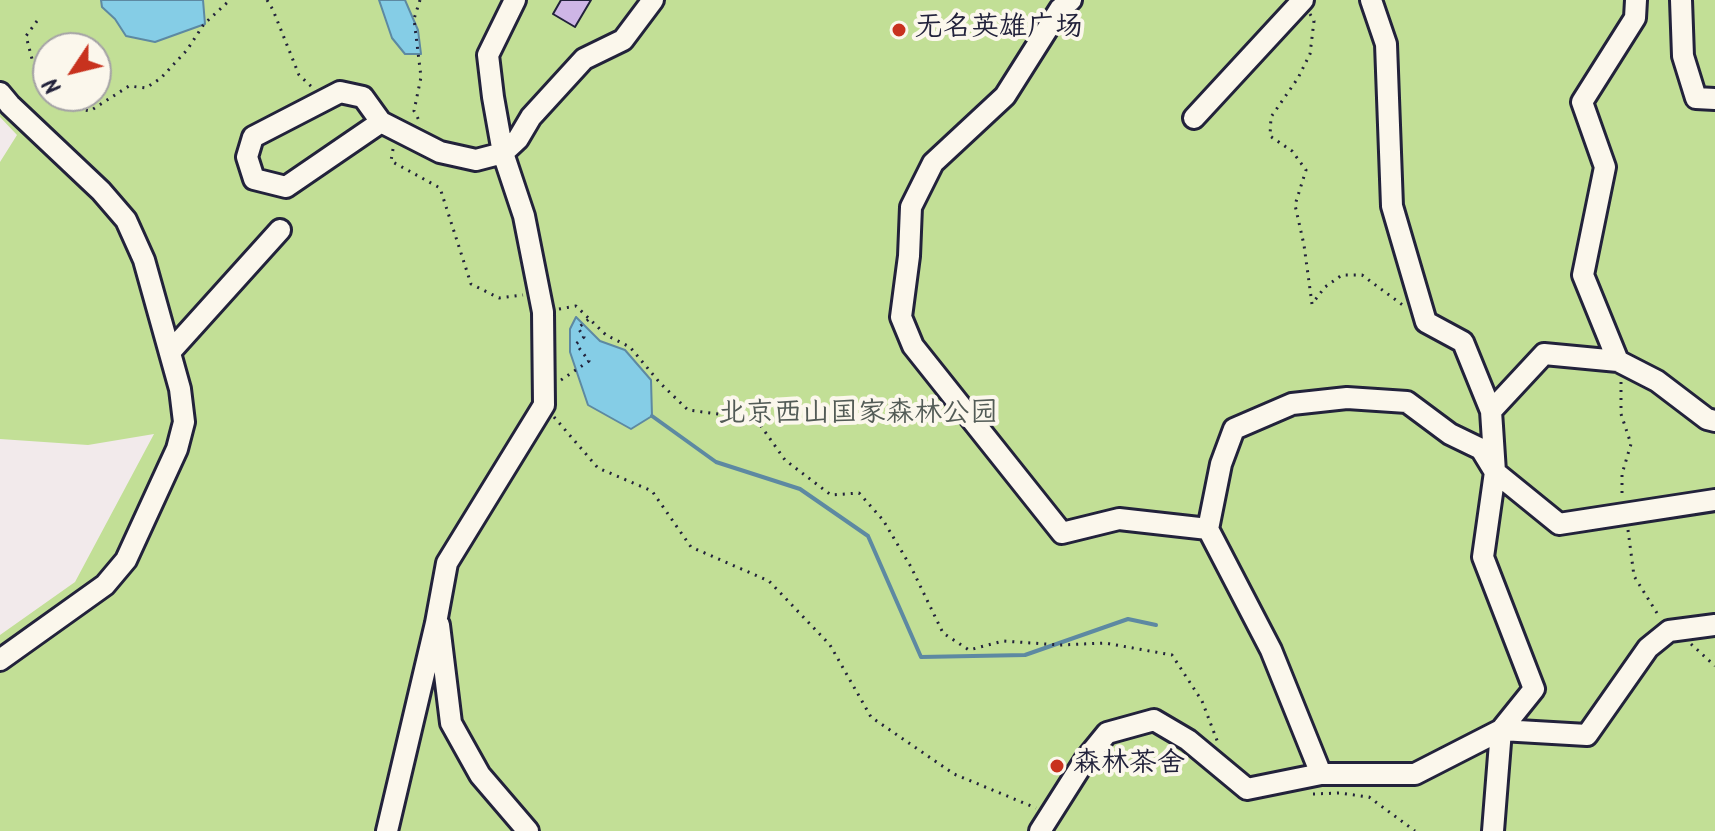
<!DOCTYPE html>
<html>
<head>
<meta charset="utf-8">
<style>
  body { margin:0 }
  #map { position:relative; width:1715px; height:831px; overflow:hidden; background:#f2eaeb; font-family:Kalam,sans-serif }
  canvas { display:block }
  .north { position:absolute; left:32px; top:32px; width:80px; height:80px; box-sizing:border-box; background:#fbf7ec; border:2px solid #a4a2a5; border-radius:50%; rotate:235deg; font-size:22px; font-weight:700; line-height:32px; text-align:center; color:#22223b }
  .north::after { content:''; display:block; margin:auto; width:28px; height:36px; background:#c8321e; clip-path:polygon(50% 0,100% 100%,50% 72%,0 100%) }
</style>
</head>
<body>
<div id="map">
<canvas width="1715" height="831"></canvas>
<div class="north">N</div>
</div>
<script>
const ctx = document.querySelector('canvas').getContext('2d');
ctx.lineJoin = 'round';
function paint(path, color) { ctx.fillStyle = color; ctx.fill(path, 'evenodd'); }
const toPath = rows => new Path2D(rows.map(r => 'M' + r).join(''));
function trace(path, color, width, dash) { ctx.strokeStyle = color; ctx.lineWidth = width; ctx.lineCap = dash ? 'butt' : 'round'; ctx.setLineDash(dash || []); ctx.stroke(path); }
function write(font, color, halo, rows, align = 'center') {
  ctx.font = font + ' Kalam,"LXGW WenKai TC",sans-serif'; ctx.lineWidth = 8; ctx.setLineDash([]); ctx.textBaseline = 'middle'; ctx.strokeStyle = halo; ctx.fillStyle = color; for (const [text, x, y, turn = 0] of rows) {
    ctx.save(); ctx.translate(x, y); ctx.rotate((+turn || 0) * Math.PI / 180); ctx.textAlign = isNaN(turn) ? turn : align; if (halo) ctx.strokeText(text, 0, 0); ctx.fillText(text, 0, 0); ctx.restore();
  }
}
paint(toPath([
  [0,0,1715,0,1715,831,0,831,0,635,75,582,154,434,88,445,0,439,0,162,17,135,0,117],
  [48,48,96,48,96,96,48,96]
]), '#c2df96');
const water = toPath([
  [101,0,203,0,205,24,155,42,126,36,115,19,102,7,101,0],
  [379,0,405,0,418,30,421,54,405,54,392,38,379,0],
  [576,317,600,341,625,350,651,380,652,416,631,429,588,405,570,352,570,329,576,317]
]);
paint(water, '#85cde6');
trace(water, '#5d89a2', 2);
trace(toPath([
  [652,416,716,462,800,489,868,536,921,657,1025,655,1128,619,1156,625]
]), '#5d89a2', 4);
const building = toPath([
  [561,0,591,0,575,27,553,14,561,0]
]);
paint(building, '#ceb6e6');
trace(building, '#22223b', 2);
const minor = toPath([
  [1071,0,1060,9,1005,96,933,163,911,207,909,256,901,317,913,346,1062,533,1119,519,1208,529,1221,464,1234,429,1292,404,1347,398,1407,402,1450,434,1481,449,1495,472,1559,524,1715,500],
  [1371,0,1386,44,1392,206,1426,322,1463,342,1491,411,1495,472,1483,557,1534,689,1501,730,1587,735,1648,648,1669,631,1715,625],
  [1681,0,1683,56,1696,98,1715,99],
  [0,93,10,105,101,191,126,220,144,260,180,389,184,422,177,449,126,560,105,585,0,660],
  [1194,118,1303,0],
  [381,122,286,187,254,179,247,157,253,137,340,92,363,97,381,122,440,152,476,160,503,153,493,97,488,55,515,0],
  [170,352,280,230],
  [1618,361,1657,381,1707,419,1715,421],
  [1491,411,1544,354,1618,361,1583,275,1605,167,1582,102,1635,18,1636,0],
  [1208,529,1271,650,1321,774,1415,774,1501,730],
  [439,625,451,723,480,775,528,831],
  [387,831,436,623,447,563,544,405,543,312,524,216,503,153,518,139,531,117,584,59,623,40,653,0],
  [1040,831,1085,760,1107,733,1154,720,1188,740,1247,789,1321,774],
  [1493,831,1501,730]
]);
trace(minor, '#22223b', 26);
trace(toPath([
  [267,0,273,10,299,75,314,89],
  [420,0,414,19,421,77,414,111,421,124],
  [1310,14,1314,21,1310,54,1298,78,1271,117,1270,136,1292,151,1306,170,1295,205,1304,245,1312,304,1325,287,1342,275,1362,275,1404,306],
  [37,21,26,36,32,59,48,83],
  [59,96,69,107,90,111,129,86,146,88,161,78,187,50,204,24,230,0],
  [393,149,391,161,440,188,471,284,499,298,523,295],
  [559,309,576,306,606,335,630,347,660,383,688,410,756,419,785,460,831,495,859,493,883,520,911,567,943,633,969,650,1003,641,1060,645,1105,643,1172,655,1202,701,1218,743],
  [561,380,589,361,576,344,584,337,578,328,589,319],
  [1621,382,1621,414,1631,444,1622,474,1622,499],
  [554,417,598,468,652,491,691,547,769,581,830,645,871,717,954,774,1036,808],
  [1628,530,1634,576,1660,618],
  [1691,644,1715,666],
  [1313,794,1339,793,1369,797,1415,831]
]), '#22223b', 3, [2, 6]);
trace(minor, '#fbf7ec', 20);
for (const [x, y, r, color] of [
  [899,30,8,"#c8321e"],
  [1057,766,8,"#c8321e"]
]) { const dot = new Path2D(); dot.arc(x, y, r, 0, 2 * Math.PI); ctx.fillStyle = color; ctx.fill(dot); trace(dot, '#fbf7ec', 3); }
write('28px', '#22223b', '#fbf7ec', [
  ["无名英雄广场",915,30],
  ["森林茶舍",1073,766]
], 'left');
write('28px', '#525b56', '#fbf7ec', [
  ["北京西山国家森林公园",858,416]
]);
</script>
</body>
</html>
